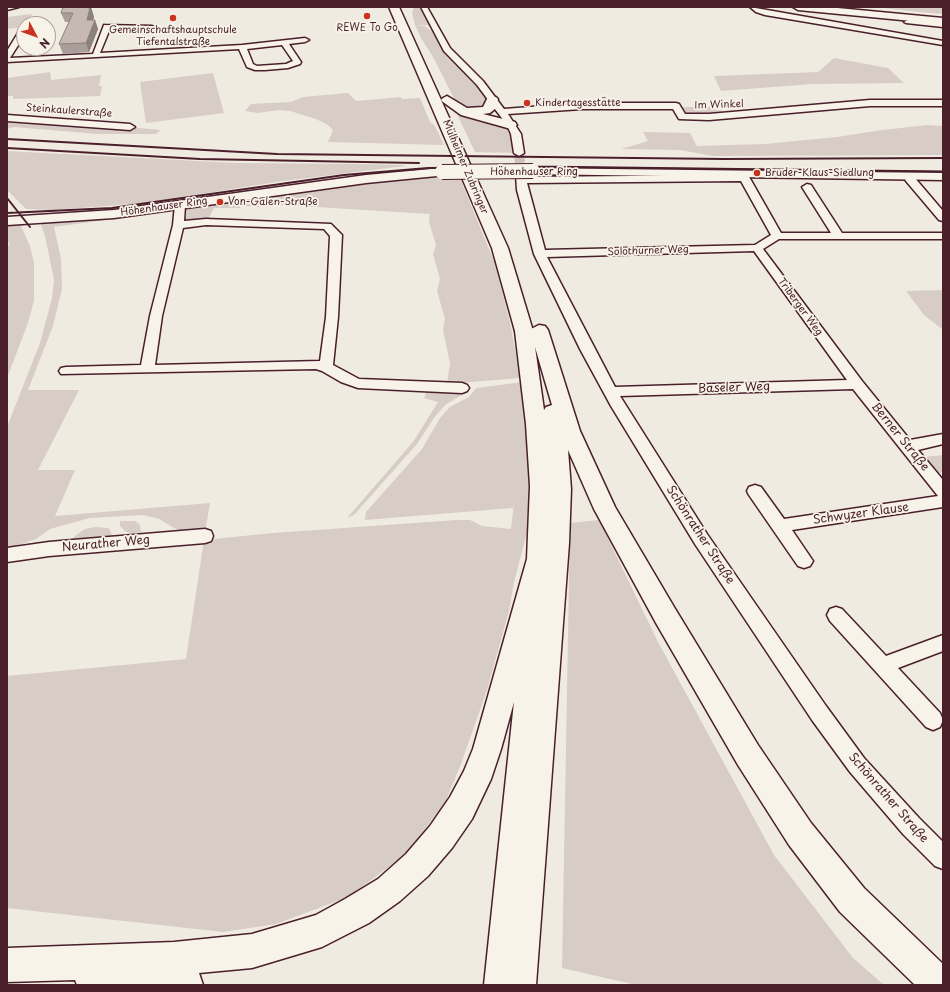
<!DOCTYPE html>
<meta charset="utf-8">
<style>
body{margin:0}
#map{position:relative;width:950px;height:992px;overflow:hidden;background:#f0ebe0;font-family:"Playpen Sans",sans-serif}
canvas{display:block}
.frame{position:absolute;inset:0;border:8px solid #4a1f2b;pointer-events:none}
.north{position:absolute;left:16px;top:16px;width:40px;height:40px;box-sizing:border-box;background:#f7f3e8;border:1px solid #b29e9c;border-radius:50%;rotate:131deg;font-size:11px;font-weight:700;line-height:16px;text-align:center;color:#4a1f2b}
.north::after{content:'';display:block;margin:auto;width:14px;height:18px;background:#c8321e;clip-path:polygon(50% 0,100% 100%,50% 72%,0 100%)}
</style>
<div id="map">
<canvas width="950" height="992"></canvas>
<div class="frame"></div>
<div class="north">N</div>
</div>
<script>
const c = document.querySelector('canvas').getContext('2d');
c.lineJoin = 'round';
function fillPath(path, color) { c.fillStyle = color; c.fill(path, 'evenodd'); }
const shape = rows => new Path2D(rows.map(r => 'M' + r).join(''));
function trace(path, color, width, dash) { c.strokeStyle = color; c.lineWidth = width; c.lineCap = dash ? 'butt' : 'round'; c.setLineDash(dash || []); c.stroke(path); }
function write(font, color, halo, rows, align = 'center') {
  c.font = font + ' "Playpen Sans",sans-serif'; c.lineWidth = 3.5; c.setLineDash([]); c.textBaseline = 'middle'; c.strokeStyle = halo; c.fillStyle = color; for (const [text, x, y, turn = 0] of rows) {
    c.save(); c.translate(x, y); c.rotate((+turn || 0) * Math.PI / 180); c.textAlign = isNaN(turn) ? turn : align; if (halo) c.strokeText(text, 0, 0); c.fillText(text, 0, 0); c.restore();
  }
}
fillPath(shape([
 [414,7,422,7,433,29,427,25,415,25,412,13],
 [875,7,943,7,943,14,919,12],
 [32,14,28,24,24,24,24,27,7,29,7,17],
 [415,25,425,26,430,30,433,30,456,62,455,63,487,99,489,106,471,110,457,104,433,57,421,38],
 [834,58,888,68,904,83,813,84,721,91,714,76,818,72],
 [50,72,51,80,101,75,99,86,102,86,100,96,13,99,13,96,7,96,7,78],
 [213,73,224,113,146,123,140,82],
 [348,93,356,101,401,97,402,99,420,98,430,122,435,126,444,145,328,142,333,130,328,125,316,119,290,111,279,110,258,113,245,111,251,104,291,102,303,97],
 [681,107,713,107,717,111,721,110,725,115,685,114],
 [458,111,506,125,511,131,516,153,475,152,456,112],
 [7,121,139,128,161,130,156,134,97,134,14,127,7,129],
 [928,125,943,126,943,155,713,156,680,150,621,149,648,141,643,132,690,133,697,146,765,144,837,137,882,130],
 [7,151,236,163,359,164,405,165,405,166,283,181,144,203,54,210,26,209,7,190],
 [459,176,494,261,510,322,520,378,447,384,450,363,443,330,445,319,437,291,440,279,433,254,436,245,429,222,430,214,284,205,268,207,241,206,240,208,214,208,208,219,183,219,184,208,245,199,246,203,272,199,272,195,367,182],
 [120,218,54,227,61,259,62,289,53,326,28,390,79,390,38,470,75,470,55,516,210,503,205,532,186,533,174,528,159,519,143,515,90,518,50,529,36,539,7,549,7,427,40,343,52,298,54,280,45,236,41,224],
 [23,223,21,226,30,246,34,263,34,300,28,323,7,378,7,246,10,245,7,241,7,224],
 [943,290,943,330,924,315,906,291],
 [523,382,529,464,529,525,514,582,509,611,487,690,461,764,445,803,405,855,348,897,276,924,223,932,7,908,7,676,186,659,204,540,273,533,456,520,470,520,482,526,511,529,514,502,513,508,365,520,366,512,422,449,440,418,450,407,469,397,476,388],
 [427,391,465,391,463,394,445,405,434,418,417,444,354,515,347,518,413,442,438,402,424,398],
 [943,455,943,472,938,473,924,457],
 [599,520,658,642,774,855,853,958,884,985,636,985,562,968,570,523],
 [120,521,135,521,140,525,141,532,133,533,126,532,120,526],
 [95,527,109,528,112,535,109,539,74,544,72,540,76,535,85,529]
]), '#d8cdc6');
trace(shape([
 [519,153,521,175]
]), '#cfc2bc', 10, [10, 5]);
const street = shape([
 [7,7,19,7,7,10,7,7],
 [421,7,427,7,450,48,483,81,504,109,582,103,676,103,679,104,685,114,709,114,870,100,943,100,943,106,870,106,709,120,679,119,673,109,582,109,508,114,521,134,524,153,519,156,514,153,511,134,507,125,477,85,444,51,421,7],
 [750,7,943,41,943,45,765,15,756,12,750,7],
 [908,20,943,23,943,27,906,23,904,22,908,20],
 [104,25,152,26,156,28,152,30,109,31,100,53,242,45,305,38,309,40,305,42,289,44,301,62,300,64,288,68,265,70,255,70,247,67,239,49,7,62,7,51,18,33,24,32,24,36,10,58,93,54,104,25],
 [282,45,293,61,286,64,257,66,253,64,247,49,282,45],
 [7,115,130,124,135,127,130,130,7,121,7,115],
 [521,172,525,173,526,177,738,175,743,172,748,175,781,233,831,233,802,187,807,184,811,185,842,233,943,233,943,239,779,239,763,249,862,381,910,440,943,434,943,444,918,450,943,480,943,507,792,530,813,561,810,566,804,568,798,566,749,495,747,491,749,487,755,485,761,487,784,519,938,496,853,389,620,396,707,534,826,706,864,758,919,818,943,842,943,869,935,866,903,834,850,772,812,720,695,544,611,406,580,349,534,254,517,190,516,175,521,172],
 [741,181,771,235,755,245,545,250,527,183,741,181],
 [754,251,847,380,615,387,547,257,754,251],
 [910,176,914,177,943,211,943,221,939,220,906,181,905,179,906,177,910,176],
 [180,202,185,205,184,221,206,219,331,224,342,235,338,317,333,365,359,379,462,383,467,385,469,388,467,391,462,393,358,388,341,382,322,371,316,369,61,374,59,371,61,368,66,367,141,365,150,316,173,225,175,205,180,202],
 [206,225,324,229,330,236,326,317,320,361,155,365,162,316,183,228,206,225],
 [205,529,211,531,213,536,211,541,205,543,49,556,7,562,7,548,49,542,205,529],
 [836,607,842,609,886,656,943,635,943,651,898,668,940,713,943,720,940,727,933,730,926,727,830,621,827,615,830,609,836,607]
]);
const secondary = shape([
 [533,167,943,172,943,180,528,174,526,171,528,168,533,167],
 [442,168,447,169,449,172,447,175,366,183,114,218,7,225,7,217,114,210,366,175,442,168]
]);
const primary = shape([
 [389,7,399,7,508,248,533,331,530,335,524,336,518,335,515,331,492,248,389,7],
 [793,7,827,7,943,18,943,24,798,10,793,7]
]);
const highway = shape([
 [447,96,467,108,483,107,488,97,496,97,498,99,495,109,490,113,483,114,515,122,517,125,511,129,461,115,443,102,441,100,443,98,447,96],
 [539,325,545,326,548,330,580,431,615,507,674,607,758,745,811,823,864,888,943,964,943,985,915,985,840,912,789,845,738,765,656,623,594,509,568,450,571,489,569,543,536,985,484,985,514,702,501,749,491,779,472,819,452,848,428,876,400,901,369,923,322,947,252,968,199,973,203,985,77,985,75,980,7,982,7,948,174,942,252,934,316,915,345,899,378,879,406,854,430,826,450,797,464,771,473,749,527,559,530,486,526,424,515,331,518,327,524,326,531,329,539,325],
 [535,347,552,405,546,407,544,410,535,347]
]);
trace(street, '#4a1f2b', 3);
trace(secondary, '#4a1f2b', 3);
trace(primary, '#4a1f2b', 3);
trace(highway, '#4a1f2b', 3);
fillPath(street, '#f7f3e8');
fillPath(secondary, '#f7f3e8');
fillPath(primary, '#f7f3e8');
fillPath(highway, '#f7f3e8');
trace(shape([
 [7,139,277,154,724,159,943,158],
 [7,148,200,159,419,163],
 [7,198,30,227],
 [7,213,112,208,344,175,428,168,525,167,943,172]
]), '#4a1f2b', 2);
const secondaryBridge = shape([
 [442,172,533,171]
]);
trace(secondaryBridge, '#4a1f2b', 16, []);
trace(secondaryBridge, '#f7f3e8', 14);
fillPath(shape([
 [91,8,94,17,93,20,95,20,98,29,89,52,63,54,59,44,69,22,65,22,61,13]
]), '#aa9e9a');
fillPath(shape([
 [88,7,91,7,94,17,91,30,87,20],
 [95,20,98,29,89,52,86,43]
]), '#8b817d');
const building = shape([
 [63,7,88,7,88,8,90,8,87,20,95,20,86,43,59,44,73,13,61,13,63,7]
]);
fillPath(building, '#c6b8b3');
trace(building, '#8b817d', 1);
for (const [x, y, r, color] of [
 [367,16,4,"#c8321e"],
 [173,18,4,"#c8321e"],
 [527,103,4,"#c8321e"],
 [757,173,4,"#c8321e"],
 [220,202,4,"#c8321e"]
]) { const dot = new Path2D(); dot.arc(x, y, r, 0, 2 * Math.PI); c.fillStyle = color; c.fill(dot); trace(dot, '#f7f3e8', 1.5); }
write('10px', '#4a1f2b', '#f7f3e8', [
 ["REWE To Go",367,28,"center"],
 ["Gemeinschaftshauptschule",173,30,"center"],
 ["Tiefentalstraße",173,42,"center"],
 ["Kindertagesstätte",535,103],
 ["Bruder-Klaus-Siedlung",765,173],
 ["Von-Galen-Straße",228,202]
], 'left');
write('10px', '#4a1f2b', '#f7f3e8', [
 ["Im Winkel",719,105,-2],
 ["Steinkaulerstraße",69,111,4],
 ["Mülheimer Zubringer",465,167,67],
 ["Höhenhauser Ring",534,172],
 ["Höhenhauser Ring",164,207,-8],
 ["Solothurner Weg",648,251,-2],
 ["Triberger Weg",800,307,54]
]);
write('12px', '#4a1f2b', '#f7f3e8', [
 ["Baseler Weg",734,388,-2],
 ["Berner Straße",900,437,51],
 ["Schwyzer Klause",861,514,-8],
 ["Schönrather Straße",700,535,57],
 ["Neurather Weg",106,544,-5],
 ["Schönrather Straße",888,798,49]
]);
</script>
